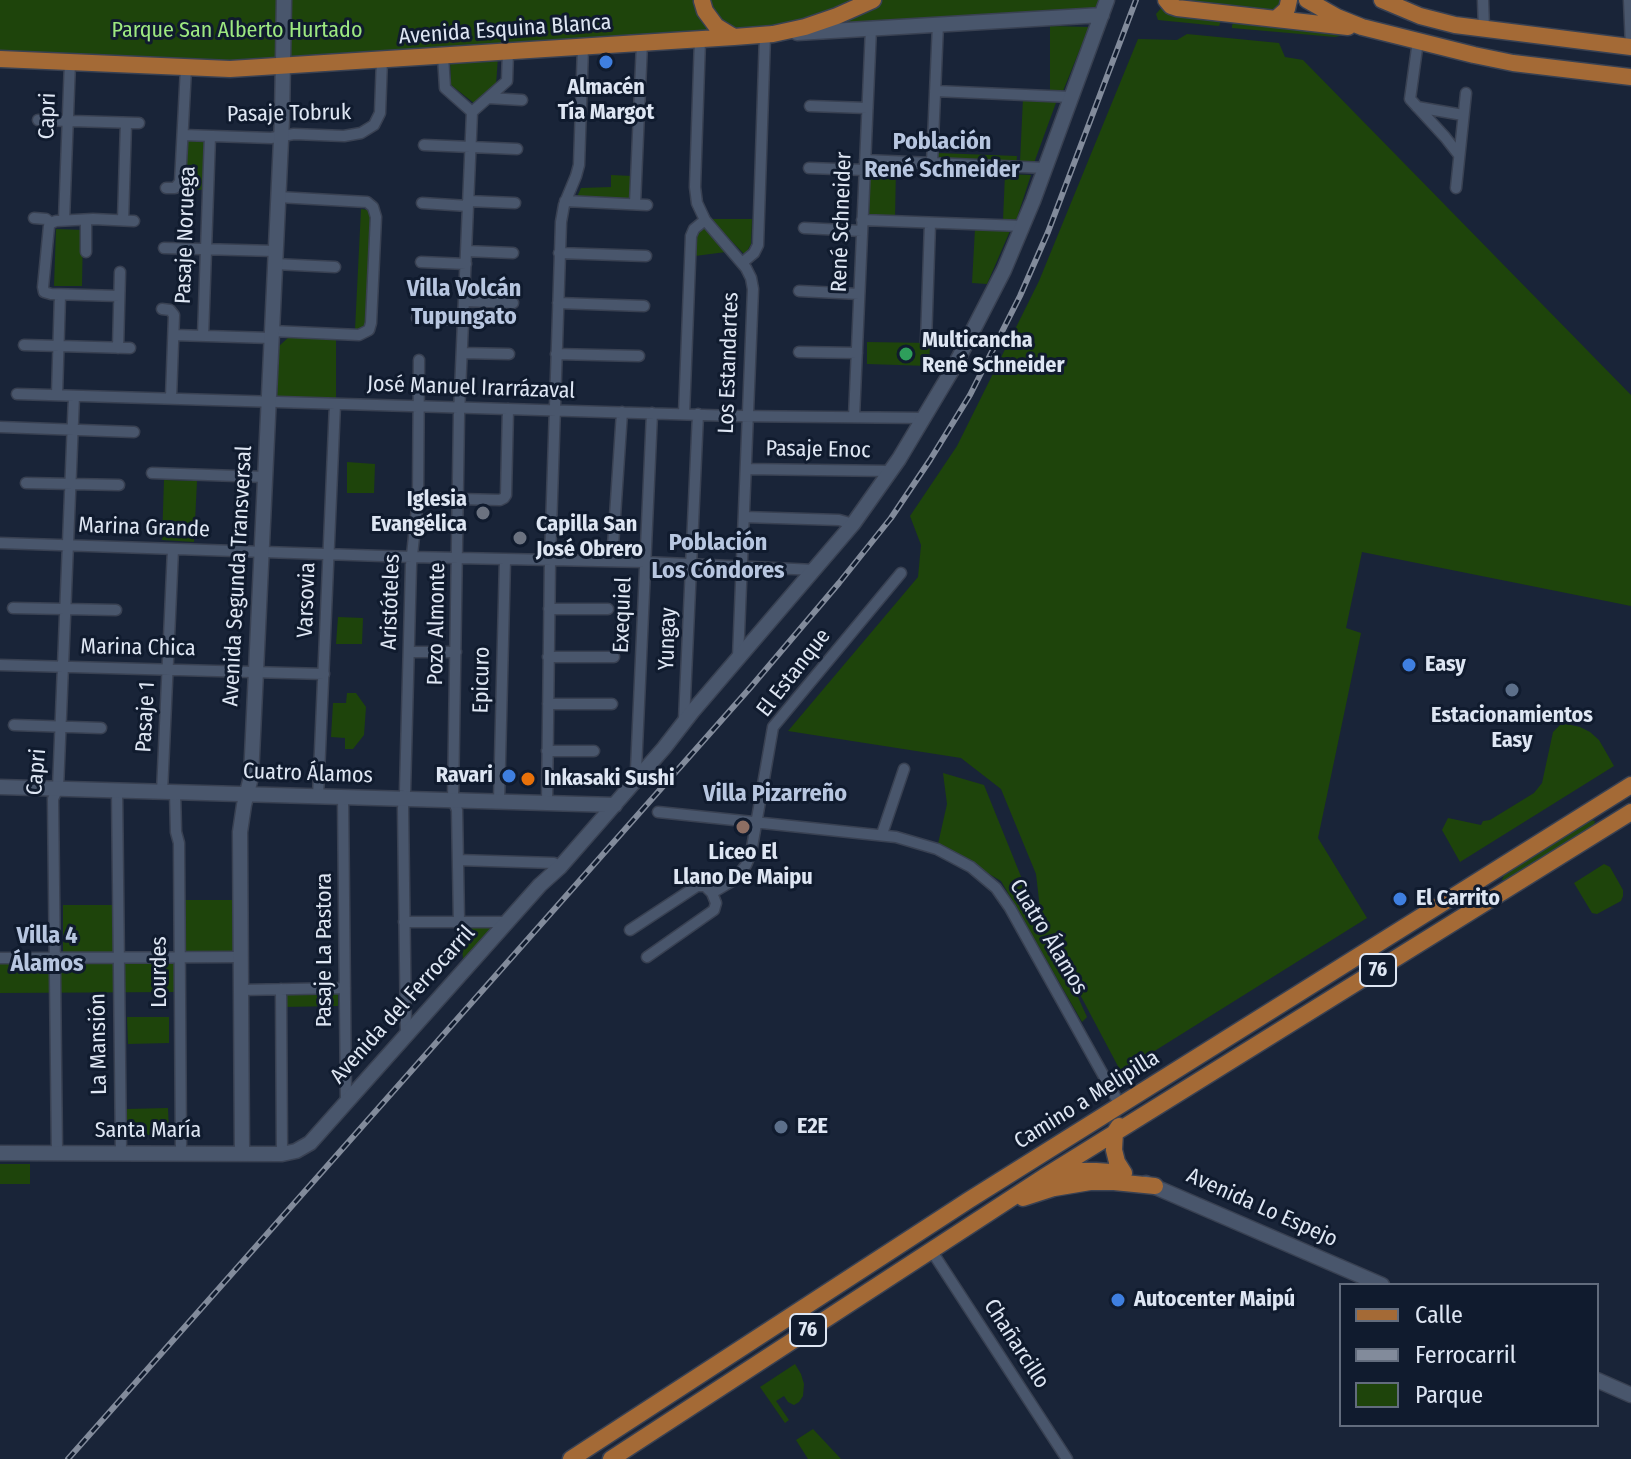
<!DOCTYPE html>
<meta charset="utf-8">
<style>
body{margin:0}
#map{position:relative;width:1631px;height:1459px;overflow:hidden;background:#192438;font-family:"Fira Sans Condensed",sans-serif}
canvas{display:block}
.legend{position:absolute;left:1339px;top:1283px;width:260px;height:144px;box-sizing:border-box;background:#101b2e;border:2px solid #626c7d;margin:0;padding:10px 14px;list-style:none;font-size:24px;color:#dee6f3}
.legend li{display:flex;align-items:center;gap:16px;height:40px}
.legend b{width:40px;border:2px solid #626c7d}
</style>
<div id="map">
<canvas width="1631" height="1459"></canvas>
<ul class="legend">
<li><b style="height:10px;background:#a46a36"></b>Calle</li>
<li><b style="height:10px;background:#828b9b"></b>Ferrocarril</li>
<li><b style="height:22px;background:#1e440b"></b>Parque</li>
</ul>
</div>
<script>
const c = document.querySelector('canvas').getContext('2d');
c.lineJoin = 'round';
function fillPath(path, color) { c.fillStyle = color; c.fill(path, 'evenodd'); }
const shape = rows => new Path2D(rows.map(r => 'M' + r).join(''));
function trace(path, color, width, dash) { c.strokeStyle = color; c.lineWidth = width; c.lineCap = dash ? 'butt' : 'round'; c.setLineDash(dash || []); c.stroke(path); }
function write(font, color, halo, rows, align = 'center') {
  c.font = font + ' "Fira Sans Condensed",sans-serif'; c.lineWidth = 6; c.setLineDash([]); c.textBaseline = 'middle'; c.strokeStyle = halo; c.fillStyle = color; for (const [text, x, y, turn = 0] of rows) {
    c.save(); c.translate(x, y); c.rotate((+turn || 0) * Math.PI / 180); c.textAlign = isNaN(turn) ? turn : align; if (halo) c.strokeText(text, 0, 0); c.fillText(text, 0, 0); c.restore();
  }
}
fillPath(shape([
 [0,0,1100,0,1098,8,1091,11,228,63,0,54],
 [1181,0,1285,0,1274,11,1187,4],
 [1162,7,1167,11,1221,21,1219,26,1158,20,1156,14],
 [1238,18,1343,28,1344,35,1335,37,1232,28,1232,25],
 [1050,26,1089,27,1063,91,1050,91],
 [1187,34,1279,43,1285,57,1303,60,1631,395,1631,606,1362,552,1346,628,1361,633,1318,838,1367,918,1121,1072,1057,951,1087,1017,1082,1022,1001,881,938,844,947,804,943,773,984,785,1022,879,1041,917,1036,874,1001,789,961,758,788,731,918,577,921,545,910,516,957,446,1039,281,1138,39,1177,40],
 [498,57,496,85,475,104,451,85,450,59],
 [1023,98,1057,100,1034,163,1020,162],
 [185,140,207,141,205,190,183,189],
 [938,153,1017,156,1016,166,937,162],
 [870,167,896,167,895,219,869,218],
 [1005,174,1031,175,1016,221,1003,220],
 [611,175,632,176,631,201,576,199,581,188,611,187],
 [361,209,368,210,371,218,367,323,363,330,355,330],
 [710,219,752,219,751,244,745,255],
 [704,225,726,252,695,256,697,232],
 [56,229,83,230,82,286,54,286],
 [975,229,1010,231,987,284,972,283],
 [290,336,336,339,336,401,277,398,279,346],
 [867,342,930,343,929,366,867,364],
 [347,462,375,464,374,493,347,493],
 [164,480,197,481,194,542,162,540],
 [338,617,363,618,362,644,336,644],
 [347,693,356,693,366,707,364,735,353,749,345,749,345,738,331,737,333,703,346,703],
 [1562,723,1580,727,1590,732,1599,740,1614,766,1460,862,1442,830,1448,818,1481,825,1483,821,1490,820,1534,793,1542,783,1553,732],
 [1591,820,1595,821,1594,825,1507,881,1502,880,1504,875],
 [1604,864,1610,867,1623,890,1623,896,1621,901,1597,914,1592,913,1574,883],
 [184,900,235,900,234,951,184,951],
 [63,905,113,905,113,964,176,964,176,992,0,993,0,962,63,962],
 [461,927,495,927,463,960],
 [338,992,338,1006,283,1007,283,993],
 [127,1017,169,1017,169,1043,128,1044],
 [168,1108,169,1135,127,1135,127,1109],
 [0,1164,30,1164,30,1184,0,1184],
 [795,1364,801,1374,804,1384,803,1396,799,1402,794,1405,788,1402,784,1396,776,1401,789,1420,785,1423,760,1387],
 [813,1429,841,1459,808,1459,796,1440]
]), '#1e440b');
const street = shape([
 [1483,0,1484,29],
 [1629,0,1631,47],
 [700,39,695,187,697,203,705,220,746,268,751,278,753,289,738,658],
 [1418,41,1410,99,1445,137,1459,155],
 [443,56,445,88,472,112],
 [935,91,1071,97],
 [488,98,522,100],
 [810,106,867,108],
 [1417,107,1463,115],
 [38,120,139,123],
 [183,135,271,138,294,134,344,136,361,133,374,125,380,113,382,59],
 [424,145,517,149],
 [865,160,1045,168],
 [932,163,938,24],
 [809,168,865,170],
 [166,188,175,188,180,182,186,68],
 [1456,188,1466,93],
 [468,201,515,203],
 [565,201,647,205],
 [422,203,468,206],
 [635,204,642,43],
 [34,218,46,219,51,223],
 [64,220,70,62],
 [123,220,126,123],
 [862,220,1023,226],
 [804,228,862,231],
 [164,248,275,251],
 [466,251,513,253],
 [86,252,86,220],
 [559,253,646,256],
 [421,262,466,264],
 [742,263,754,253,758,245,765,35],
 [275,264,335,267],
 [799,291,859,294],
 [119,296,51,294,44,292,43,287,49,226,51,223,56,221,93,219,134,221],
 [464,301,513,303],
 [558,303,644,306],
 [162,309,170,310,174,315,171,398],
 [417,318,463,320],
 [272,331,359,335,369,330,371,323,376,217,373,207,367,202,278,197],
 [174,335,271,338],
 [203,336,210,136],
 [926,342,930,223],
 [24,345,130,348],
 [118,348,120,272],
 [799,352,857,353],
 [462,353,509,354],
 [556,354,639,356],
 [17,394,736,416,925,418],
 [57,395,60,295],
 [684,414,691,236,694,229,705,220],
 [854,417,871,28],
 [0,427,134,432],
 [746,469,890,471],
 [152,473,265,477],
 [26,483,119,485],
 [418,498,500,500,504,498,506,495,508,409],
 [744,517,839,520,853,524],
 [0,543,412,557,645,562,815,570],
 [612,561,622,412],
 [13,608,116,610],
 [549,609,608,609],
 [409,652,456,652],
 [548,657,614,657],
 [0,665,324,674],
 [548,704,612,704],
 [684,720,698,414],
 [14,725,101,728],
 [547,751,594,751],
 [636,770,652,413],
 [117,790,121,1152],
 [162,792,173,549],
 [175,792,176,832,179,843,181,1152],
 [318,797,335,404],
 [343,797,346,1103],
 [499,801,505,559],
 [547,803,550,560,561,222,564,205,576,176,579,165,583,47],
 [658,812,896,837,937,849,971,867,996,888,1010,908,1120,1105],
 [882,834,904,769],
 [458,860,554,863],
 [712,893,734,880,746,865,751,853,773,727,901,573],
 [404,922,506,922],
 [459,922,457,810,453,800,459,415,472,112,507,81,508,51],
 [630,930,697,886,705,886,712,893,716,903,714,910,647,957],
 [0,958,240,957],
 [281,989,282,1154],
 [241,990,345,988],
 [406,1036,403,808,405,791,411,565,418,498,419,360],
 [57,1153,53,799,58,788,74,396],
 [931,1250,1067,1459]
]);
const secondary = shape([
 [797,33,1102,15],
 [0,787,615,805],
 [0,1153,282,1154,296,1151,310,1143,540,885,560,867,664,748,692,712,853,524,899,459,954,367,1004,270,1033,201,1107,0],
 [242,1153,240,832,244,805,251,777,282,119,284,0],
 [1146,1183,1382,1285],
 [1597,1380,1631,1395]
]);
const primary = shape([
 [1166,0,1171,6,1177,8,1348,27],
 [1307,0,1337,17,1362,27,1474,55,1513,63,1631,77],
 [1382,0,1420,16,1455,25,1631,47],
 [702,1,705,11,716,26,734,37],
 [1277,18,1287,9,1289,0],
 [0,59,230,69,734,37,773,34,805,27,837,16,873,0],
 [1119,1126,1115,1132,1114,1150,1117,1162,1124,1173],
 [1054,1174,1072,1171,1096,1171,1124,1173],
 [1023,1198,1054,1188,1090,1182,1114,1182,1155,1186],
 [571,1459,969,1200,1631,785],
 [611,1459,1047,1175,1631,812]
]);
trace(street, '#394152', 13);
trace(secondary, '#394152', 17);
trace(primary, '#394152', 19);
trace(street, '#49566c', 10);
trace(secondary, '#49566c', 14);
trace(primary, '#a46a36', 16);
const rail = shape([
 [68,1459,750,688,839,583,891,518,930,460,970,395,1020,296,1048,232,1136,0]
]);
trace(rail, '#828b9b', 6);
trace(rail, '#101b2e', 3, [9]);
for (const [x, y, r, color] of [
 [606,62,8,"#3f7fe0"],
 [906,354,8,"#2e9e5b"],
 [483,513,8,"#6b7280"],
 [520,538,8,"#6b7280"],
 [1409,665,8,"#3f7fe0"],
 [1512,690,8,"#5c6f8a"],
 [509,776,8,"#3f7fe0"],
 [528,779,8,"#e8710a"],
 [743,827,8,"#8d6e63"],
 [1400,899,8,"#3f7fe0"],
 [781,1127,8,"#5c6f8a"],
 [1118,1300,8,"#3f7fe0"]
]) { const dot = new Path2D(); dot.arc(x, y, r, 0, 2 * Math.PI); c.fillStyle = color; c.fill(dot); trace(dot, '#101b2e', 3); }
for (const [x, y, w] of [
 [1378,970,36],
 [808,1330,36]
]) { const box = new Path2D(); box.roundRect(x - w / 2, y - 16, w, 32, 6); c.fillStyle = '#101b2e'; c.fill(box); trace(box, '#dee6f3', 2); }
write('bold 20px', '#dee6f3', null, [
 ["76",1378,970],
 ["76",808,1330]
]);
write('22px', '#dee6f3', '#101b2e', [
 ["Avenida Esquina Blanca",505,30,-4],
 ["Pasaje Tobruk",289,114,-1],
 ["Capri",48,116,-88],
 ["René Schneider",842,222,-88],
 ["Pasaje Noruega",186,235,-88],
 ["Los Estandartes",729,363,-88],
 ["José Manuel Irarrázaval",471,388,2],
 ["Pasaje Enoc",818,450,1],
 ["Marina Grande",144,528,2],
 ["Avenida Segunda Transversal",238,576,-87],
 ["Varsovia",307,600,-88],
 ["Aristóteles",391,602,-88],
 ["Exequiel",623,615,-88],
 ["Pozo Almonte",437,624,-89],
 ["Yungay",668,639,-88],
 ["Marina Chica",138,648,1],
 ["El Estanque",794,673,-52],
 ["Epicuro",482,680,-89],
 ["Pasaje 1",146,717,-87],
 ["Capri",37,772,-85],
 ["Cuatro Álamos",308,774,2],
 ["Cuatro Álamos",1048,937,59],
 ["Pasaje La Pastora",325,950,-90],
 ["Lourdes",160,972,-90],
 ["Avenida del Ferrocarril",403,1005,-48],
 ["La Mansión",99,1044,-91],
 ["Camino a Melipilla",1087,1100,-32],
 ["Santa María",148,1131],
 ["Avenida Lo Espejo",1262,1208,24],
 ["Chañarcillo",1016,1344,57]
]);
write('22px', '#9de880', '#101b2e', [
 ["Parque San Alberto Hurtado",237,31]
]);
write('bold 22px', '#dee6f3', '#101b2e', [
 ["Almacén",606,88,"center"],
 ["Tía Margot",606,113,"center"],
 ["Multicancha",922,341],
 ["René Schneider",922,366],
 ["Iglesia",467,500,"right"],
 ["Evangélica",467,525,"right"],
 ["Capilla San",536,525],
 ["José Obrero",536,550],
 ["Easy",1425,665],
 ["Estacionamientos",1512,716,"center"],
 ["Easy",1512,741,"center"],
 ["Ravari",493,776,"right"],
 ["Inkasaki Sushi",544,779],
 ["Liceo El",743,853,"center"],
 ["Llano De Maipu",743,878,"center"],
 ["El Carrito",1416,899],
 ["E2E",797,1127],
 ["Autocenter Maipú",1134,1300]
], 'left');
write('bold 24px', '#b7c6e0', '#101b2e', [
 ["Población",942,142],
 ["René Schneider",942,170],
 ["Villa Volcán",464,289],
 ["Tupungato",464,317],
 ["Población",718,543],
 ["Los Cóndores",718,571],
 ["Villa Pizarreño",775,794],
 ["Villa 4",47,936],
 ["Álamos",47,964]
]);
</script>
